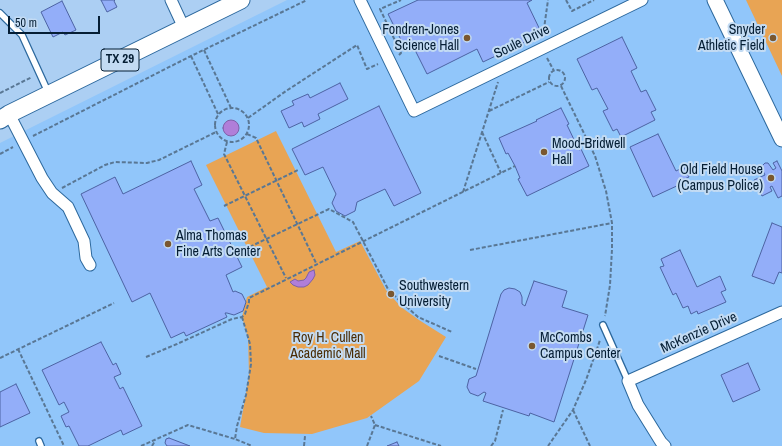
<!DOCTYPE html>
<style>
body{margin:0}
#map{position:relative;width:782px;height:446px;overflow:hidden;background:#accff3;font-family:"Archivo Narrow",sans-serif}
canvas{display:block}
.scale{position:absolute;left:8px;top:16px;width:92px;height:18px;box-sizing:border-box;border:2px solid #051e34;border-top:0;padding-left:5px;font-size:12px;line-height:14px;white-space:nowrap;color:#051e34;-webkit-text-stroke:3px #c3dbf3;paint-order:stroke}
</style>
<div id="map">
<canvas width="782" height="446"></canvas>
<div class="scale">50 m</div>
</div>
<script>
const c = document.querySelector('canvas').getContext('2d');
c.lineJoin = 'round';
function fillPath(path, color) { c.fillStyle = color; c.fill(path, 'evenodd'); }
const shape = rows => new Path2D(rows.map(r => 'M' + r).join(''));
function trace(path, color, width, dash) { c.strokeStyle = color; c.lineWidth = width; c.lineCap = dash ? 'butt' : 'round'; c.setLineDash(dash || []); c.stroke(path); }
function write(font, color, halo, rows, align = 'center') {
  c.font = font + ' "Archivo Narrow",sans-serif'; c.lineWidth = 4; c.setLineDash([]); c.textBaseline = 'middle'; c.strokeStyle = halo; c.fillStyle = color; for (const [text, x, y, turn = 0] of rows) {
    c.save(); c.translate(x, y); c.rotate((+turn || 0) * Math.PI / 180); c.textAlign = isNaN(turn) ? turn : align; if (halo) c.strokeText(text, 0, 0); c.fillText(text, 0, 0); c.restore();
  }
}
fillPath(shape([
 [287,0,782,0,782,446,0,446,0,143]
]), '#91c6fa');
fillPath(shape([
 [746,0,782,0,782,76],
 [276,131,336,252,360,241,386,290,401,307,419,320,446,337,419,381,367,418,312,434,264,433,240,427,249,376,248,338,242,317,247,297,267,287,206,165]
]), '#e8a454');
const water = shape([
 '223 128a8 8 0 1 1 16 0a8 8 0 1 1-16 0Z',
 [314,270,315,275,313,279,308,285,304,287,298,287,293,285,290,282,295,279,298,281,304,280,306,278,309,272,314,270]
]);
fillPath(water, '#b07ed9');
trace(water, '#7d61a8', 1);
const building = shape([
 [101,0,115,0,114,1,117,7,107,12,101,0],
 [418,0,532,0,527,3,542,34,483,62,477,49,427,74,411,42,404,46,388,14,418,0],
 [62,1,76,30,65,35,63,32,53,37,41,12,62,1],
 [622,37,637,68,631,71,641,92,646,90,656,110,651,112,655,120,621,137,617,129,613,131,603,111,608,109,597,88,592,90,577,59,622,37],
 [340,83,348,99,318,114,320,119,304,127,302,122,289,128,281,111,294,105,292,101,308,94,310,98,340,83],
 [379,106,421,193,394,206,385,189,357,202,355,211,345,216,336,211,332,203,336,194,323,167,305,175,292,149,379,106],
 [561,108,569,124,567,125,579,150,581,149,589,166,527,196,518,179,520,178,515,166,508,153,506,154,499,138,537,121,536,120,561,108],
 [658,134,676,171,684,167,689,177,680,181,681,184,653,197,630,147,658,134],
 [191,161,202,185,194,189,210,221,218,218,242,267,226,275,233,292,235,291,242,294,246,302,243,311,234,315,227,313,225,313,227,317,186,336,184,332,171,338,150,293,132,302,81,194,115,177,123,194,191,161],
 [777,161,782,171,782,196,778,198,772,186,770,187,772,191,762,196,754,180,765,175,762,169,762,166,765,163,768,163,773,170,776,168,773,163,777,161],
 [772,223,782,227,782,273,779,272,774,284,752,276,772,223],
 [680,250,697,287,720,276,726,290,721,292,726,302,698,314,697,311,691,314,688,306,683,308,676,293,673,295,660,267,664,266,661,259,680,250],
 [534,281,567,291,562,307,588,315,554,422,530,413,529,416,483,401,486,393,484,392,478,396,470,393,467,387,469,379,476,376,501,294,504,290,509,288,515,289,520,292,522,297,522,304,525,306,534,281],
 [101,342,113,365,116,363,121,374,114,377,120,389,123,387,142,426,123,435,121,430,88,446,79,446,69,426,66,427,61,416,69,412,64,402,59,405,42,370,101,342],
 [748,363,760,390,733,402,721,375,748,363],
 [16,384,30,413,0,427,0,392,16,384],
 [169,438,190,446,167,446,165,443,166,439,169,438],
 [397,442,399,446,387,446,397,442]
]);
fillPath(building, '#93aef9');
trace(building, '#4d63a3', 1);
const lane = shape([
 [0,13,22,35,48,92],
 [603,325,628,381],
 [39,441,41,446]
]);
const street = shape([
 [171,0,184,28],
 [360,0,414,111,642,0],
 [9,114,42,178,52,193,68,207,84,241,86,258,90,265],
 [665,446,661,442,638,405,628,381,782,312]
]);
const secondary = shape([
 [715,0,782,139]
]);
const primary = shape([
 [0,120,9,114,241,0]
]);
trace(lane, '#2c689d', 8);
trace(street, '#2c689d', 13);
trace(secondary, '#2c689d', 17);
trace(primary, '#2c689d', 19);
trace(shape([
 [566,0,572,11,594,0],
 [543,36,548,0],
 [204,50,231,108],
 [399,55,401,53,380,9,401,0],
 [191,56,218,114],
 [547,58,554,71],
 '549 78a8 8 0 1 1 16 0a8 8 0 1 1-16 0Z',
 [561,86,595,156,606,191,612,223,612,249,610,285,605,316],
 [0,93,32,77],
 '215 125a17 17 0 1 1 34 0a17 17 0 1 1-34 0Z',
 [489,111,549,82],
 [248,118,286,91,357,45,367,69,378,64],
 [482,132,501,173],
 [247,134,256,138,316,263],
 [33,136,189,57,307,0],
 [227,142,224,154,286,278],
 [0,154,13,147],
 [62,188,105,165,115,162,147,163,159,160,216,132],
 [463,192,498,82],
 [224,206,298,170],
 [470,250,612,223],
 [239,252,329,209,353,222,388,289,398,299,418,317,452,332],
 [242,317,250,344,251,364,246,395,237,426,235,439,252,446],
 [18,349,64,446],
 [439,356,476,369],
 [146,357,177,344,232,319,242,317,245,314,249,302,249,298,515,166],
 [0,358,114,303],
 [573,410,590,446],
 [375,425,441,446],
 [141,446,188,425,235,439],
 [152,446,155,441],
 [304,446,305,436],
 [367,446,375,425,371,416],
 [491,446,495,441,503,410],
 [548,446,573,410,586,380,597,349,600,340]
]), '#597794', 2, [4, 2]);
trace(lane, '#fff', 5.5);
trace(street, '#fff', 11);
trace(secondary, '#fff', 15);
trace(primary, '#fff', 17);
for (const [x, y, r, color] of [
 [467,38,4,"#7a572f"],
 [773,38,4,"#7a572f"],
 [544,152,4,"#7a572f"],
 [771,178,4,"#7a572f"],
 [168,244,4,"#7a572f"],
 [391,294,4,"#7a572f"],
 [532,346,4,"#7a572f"]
]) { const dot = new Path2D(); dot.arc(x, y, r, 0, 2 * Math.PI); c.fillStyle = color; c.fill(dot); trace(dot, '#c3dbf3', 1.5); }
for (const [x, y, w] of [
 [120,60,38]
]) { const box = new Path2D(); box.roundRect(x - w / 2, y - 11, w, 22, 3); c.fillStyle = '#c3dbf3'; c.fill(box); trace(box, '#051e34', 1); }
write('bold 13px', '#051e34', null, [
 ["TX 29",120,60]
]);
write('14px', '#051e34', '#c3dbf3', [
 ["Fondren-Jones",459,30,"right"],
 ["Science Hall",459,46,"right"],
 ["Snyder",765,30,"right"],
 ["Athletic Field",765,46,"right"],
 ["Mood-Bridwell",552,144],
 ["Hall",552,160],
 ["Old Field House",763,170,"right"],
 ["(Campus Police)",763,186,"right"],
 ["Alma Thomas",176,236],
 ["Fine Arts Center",176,252],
 ["Southwestern",399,286],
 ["University",399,302],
 ["McCombs",540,338],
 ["Campus Center",540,354]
], 'left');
write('14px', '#051e34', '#c3dbf3', [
 ["Soule Drive",522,42,-26],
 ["McKenzie Drive",699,333,-24]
]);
write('14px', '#4a2c04', '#c3dbf3', [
 ["Roy H. Cullen",328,338],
 ["Academic Mall",328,354]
]);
</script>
